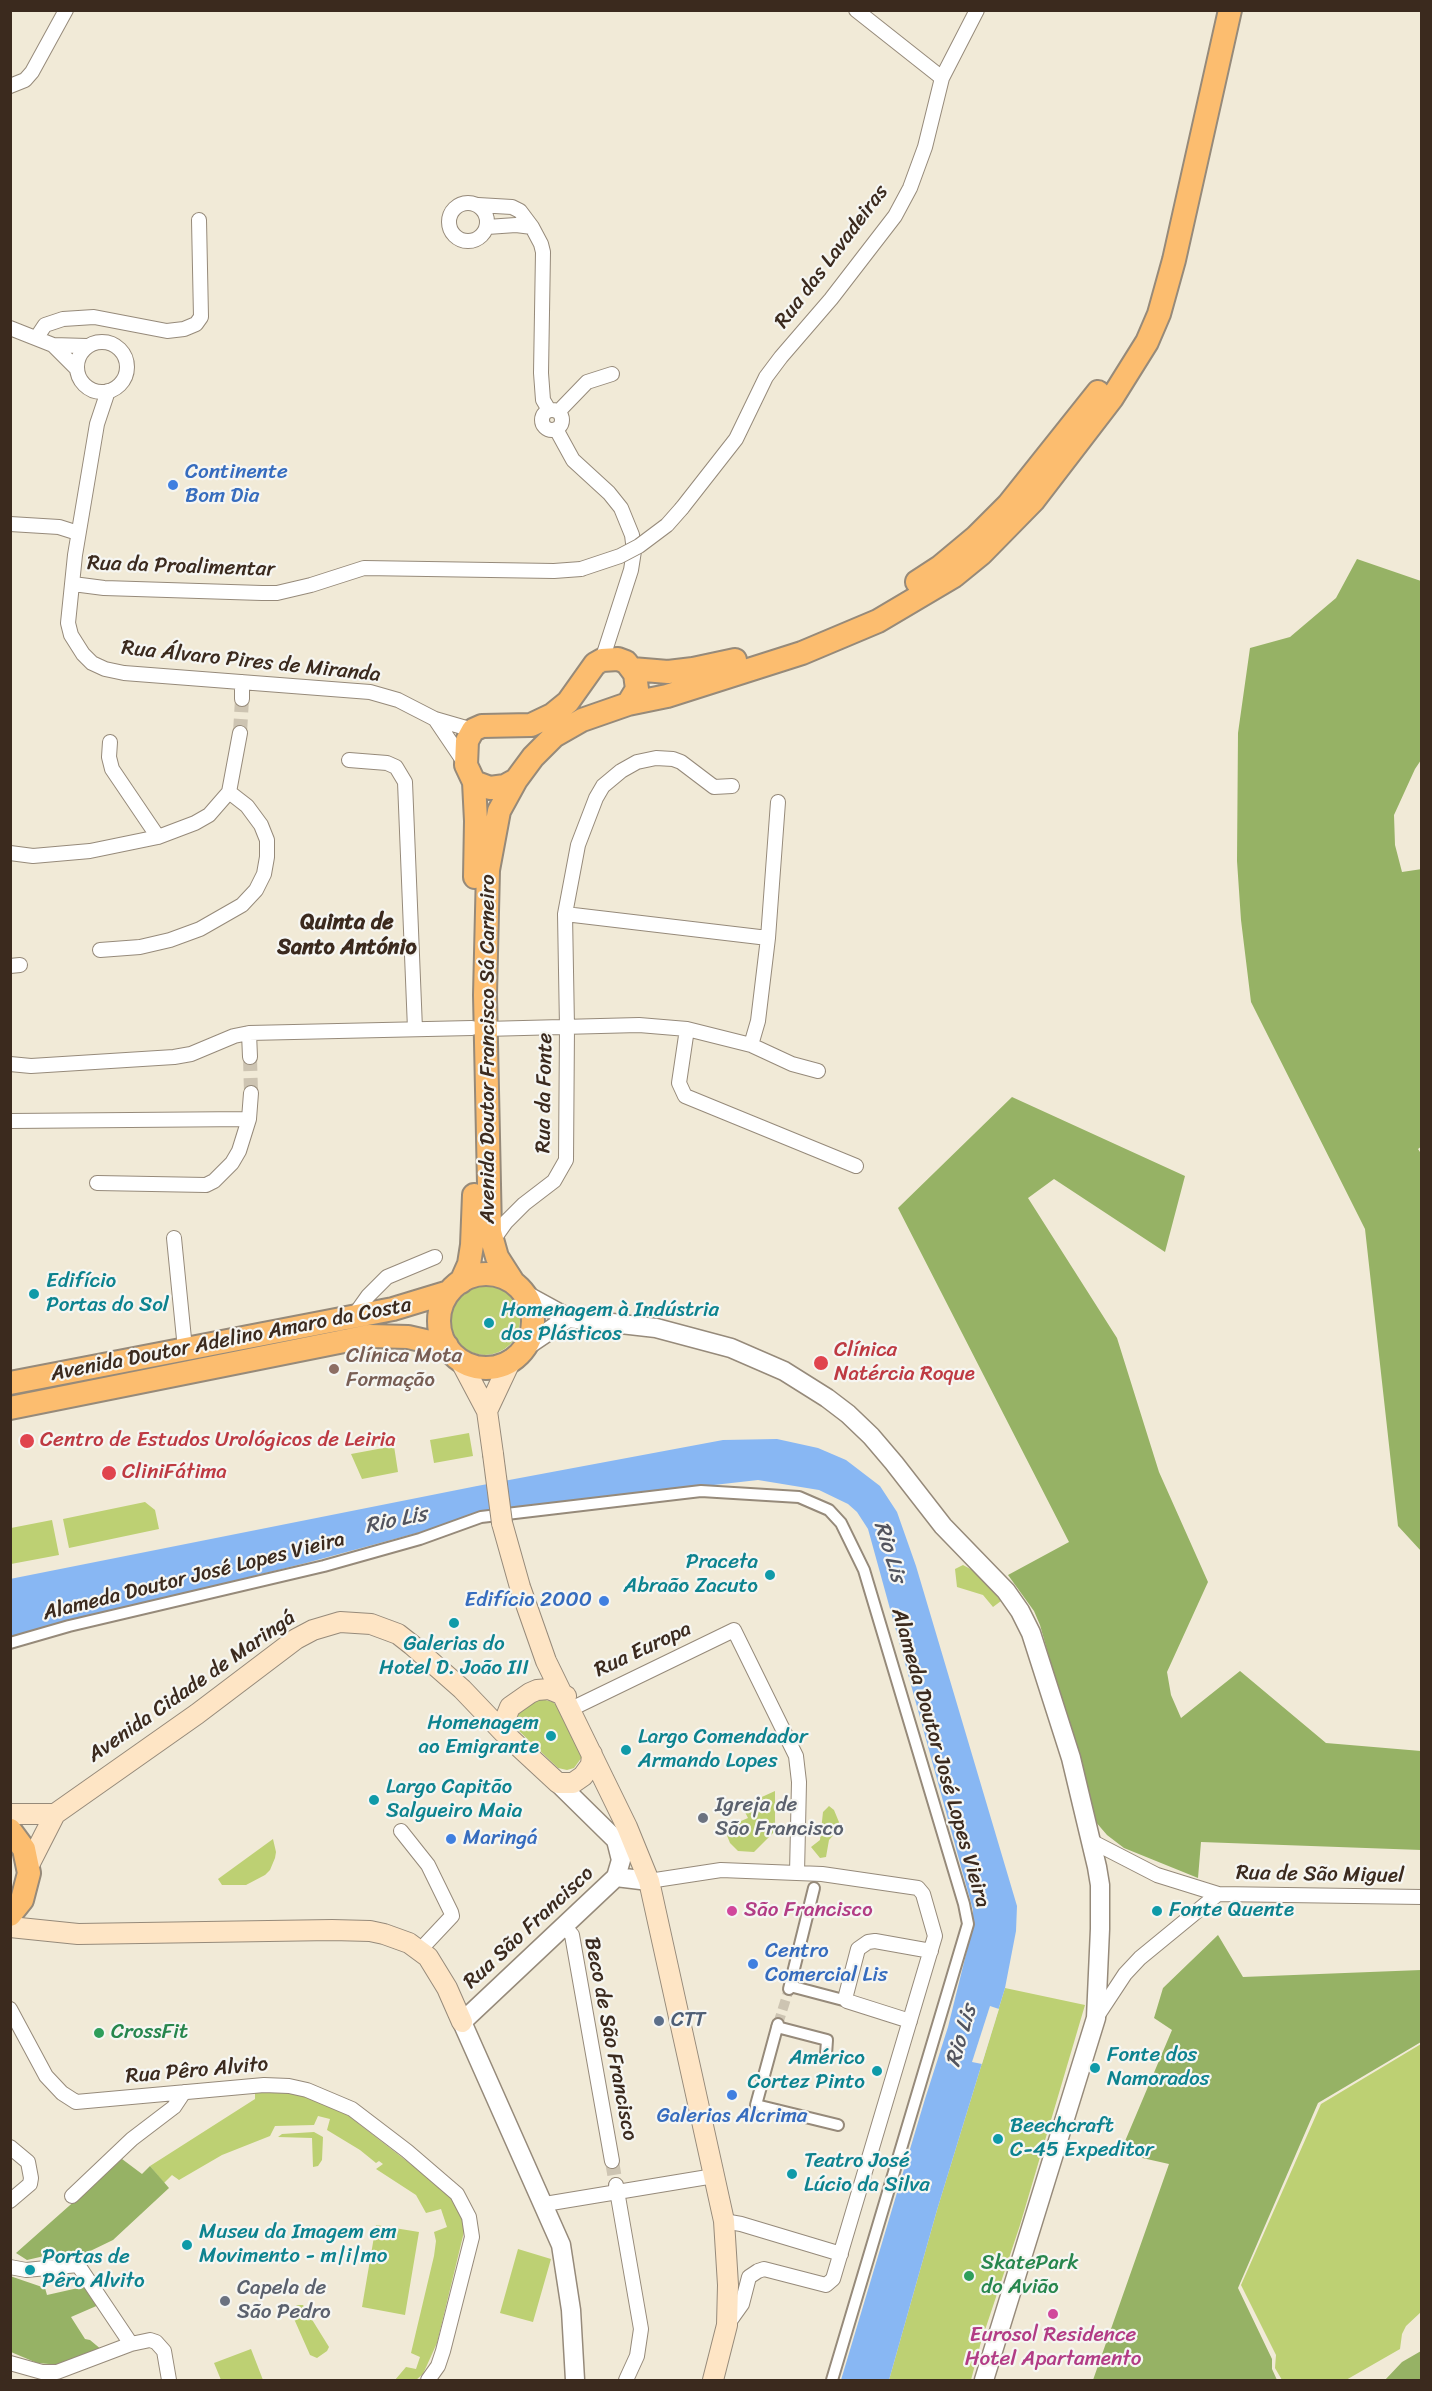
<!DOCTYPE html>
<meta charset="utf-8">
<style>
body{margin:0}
#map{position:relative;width:1432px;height:2391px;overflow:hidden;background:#f1ead7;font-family:Sriracha,sans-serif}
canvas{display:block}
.frame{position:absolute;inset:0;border:12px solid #3b2a1e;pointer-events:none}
</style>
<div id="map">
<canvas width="1432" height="2391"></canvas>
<div class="frame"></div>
</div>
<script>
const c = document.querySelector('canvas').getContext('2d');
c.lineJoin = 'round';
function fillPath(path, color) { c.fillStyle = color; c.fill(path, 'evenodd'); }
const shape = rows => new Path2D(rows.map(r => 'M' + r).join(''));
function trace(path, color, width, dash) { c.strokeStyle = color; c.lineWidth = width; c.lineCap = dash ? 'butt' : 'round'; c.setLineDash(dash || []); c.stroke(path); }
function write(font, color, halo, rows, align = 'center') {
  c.font = font + ' Sriracha,sans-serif'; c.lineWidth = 4.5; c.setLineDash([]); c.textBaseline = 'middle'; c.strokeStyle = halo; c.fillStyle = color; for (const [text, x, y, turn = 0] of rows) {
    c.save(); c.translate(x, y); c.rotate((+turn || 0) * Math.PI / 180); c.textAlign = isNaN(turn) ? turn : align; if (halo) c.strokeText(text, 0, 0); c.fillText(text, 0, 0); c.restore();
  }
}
fillPath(shape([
 '450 1320a35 35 0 1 1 70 0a35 35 0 1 1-70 0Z',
 [469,1433,473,1456,434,1463,430,1440],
 [394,1446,398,1472,362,1479,351,1454],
 [145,1502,155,1510,159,1529,69,1548,63,1519],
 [52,1520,59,1555,11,1564,11,1528],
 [963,1565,976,1572,1001,1601,993,1607,983,1595,957,1587,955,1569],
 [538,1698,553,1702,560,1709,582,1757,574,1768,567,1770,558,1768,518,1730,515,1721,518,1711],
 [775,1791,775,1831,754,1852,738,1851,730,1843,726,1833,736,1828,734,1824,748,1818,742,1806],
 [829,1806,834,1810,841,1827,829,1840,826,1857,820,1858,811,1847,820,1840,823,1812],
 [273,1839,276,1852,275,1858,270,1870,265,1875,246,1885,222,1885,218,1879],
 [1005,1988,1085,2005,1020,2225,981,2342,971,2380,889,2380,937,2210],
 [1421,2044,1421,2312,1406,2326,1402,2334,1400,2349,1346,2380,1282,2380,1275,2368,1276,2355,1241,2285,1321,2104],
 [270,2091,302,2095,341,2110,435,2183,458,2204,465,2226,463,2236,437,2343,423,2374,416,2380,395,2380,406,2367,416,2369,420,2357,411,2353,434,2256,436,2241,434,2232,447,2227,441,2209,426,2213,416,2195,376,2169,383,2164,379,2161,376,2163,360,2150,327,2130,330,2119,318,2116,314,2125,275,2126,270,2136,222,2155,179,2180,172,2175,164,2183,150,2166,255,2099,255,2092],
 [314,2132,323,2137,322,2160,318,2166,313,2167,312,2138,278,2137,282,2134],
 [376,2225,419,2232,405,2315,362,2307],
 [518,2249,551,2259,533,2322,500,2313],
 [297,2305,303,2305,329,2347,327,2351,317,2358,310,2355,291,2312],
 [251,2349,263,2380,221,2380,214,2363]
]), '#bdd073');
fillPath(shape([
 [1357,559,1421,581,1421,760,1415,769,1394,815,1395,845,1402,872,1422,869,1422,1146,1418,1149,1422,1155,1421,1551,1398,1526,1365,1229,1251,1002,1241,920,1237,861,1238,733,1250,648,1290,637,1336,598],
 [1012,1097,1185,1176,1165,1252,1054,1179,1028,1198,1117,1338,1159,1472,1208,1582,1167,1672,1171,1695,1181,1718,1240,1671,1326,1743,1421,1751,1421,1850,1201,1842,1198,1878,1124,1848,1107,1835,1095,1821,1040,1625,1034,1611,1008,1575,1069,1542,898,1208],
 [1218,1935,1243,1977,1421,1970,1421,2042,1318,2103,1238,2288,1272,2359,1272,2369,1277,2380,1093,2380,1169,2164,1120,2153,1172,2030,1154,2018,1163,1988],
 [122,2159,142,2174,150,2166,169,2188,113,2240,82,2255,54,2257,53,2254,27,2260,16,2253],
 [10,2276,45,2288,47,2295,87,2286,101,2304,71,2317,85,2339,90,2340,102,2350,61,2365,37,2363,11,2352],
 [1421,2351,1421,2380,1385,2380,1402,2362]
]), '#96b265');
fillPath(shape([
 [777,1439,818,1448,846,1460,880,1486,897,1512,916,1566,1017,1906,1016,1931,1005,1988,937,2210,889,2380,841,2380,925,2099,948,2027,973,1926,973,1910,868,1529,857,1512,848,1504,819,1490,758,1480,519,1507,483,1515,306,1563,11,1636,10,1579,477,1486,723,1440]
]), '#88b7f3');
fillPath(shape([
 [990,2006,999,2009,982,2064,972,2062]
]), '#f1ead7');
trace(shape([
 [778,2024,789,1989]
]), '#cdc4b2', 10, [10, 5]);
trace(shape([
 [240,733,242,699],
 [250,1057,251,1093],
 [612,2161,616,2185]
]), '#cdc4b2', 14, [14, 7]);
const pedestrian = shape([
 [10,1643,69,1626,324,1566,420,1539,481,1517,701,1491,799,1497,829,1510,841,1523,864,1570,964,1904,968,1924,832,2380],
 [790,1986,847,2001],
 [789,1989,814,1888],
 [778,2024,756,2105,838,2125],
 [777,2027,827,2040,826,2055]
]);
const minor = shape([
 [856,10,942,78],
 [10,86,25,80,32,72,66,10],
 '449 222a19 19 0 1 1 38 0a19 19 0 1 1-38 0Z',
 [478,205,512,207,520,211,532,227,541,244,543,252,541,373,543,400,549,410],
 [487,227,516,225,532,227],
 [10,328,53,345,77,369],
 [37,337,45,325,63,319,94,317,167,331,184,329,196,324,201,317,199,220],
 '77 367a25 25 0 1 1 50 0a25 25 0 1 1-50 0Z',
 [53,345,87,346],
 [108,391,97,424,75,555,68,623,71,635,83,654,92,663,105,669,124,673,370,692,398,700,435,719,473,730],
 '542 420a10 10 0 1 1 20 0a10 10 0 1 1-20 0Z',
 [558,412,587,382,612,374],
 [556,429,573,460,609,493,621,508,632,535,634,551,631,570,602,660],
 [682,508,736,439,766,377,781,357,831,299,895,216,910,188,925,147,942,78,977,10],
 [10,524,59,527,78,533],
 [73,584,104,588,262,593,277,593,311,585,364,568,554,571,581,569],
 [242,699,242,682],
 [435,719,464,762],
 [110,742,109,757,112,769,158,837],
 [349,760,387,763,396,767,405,782,415,1029],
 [10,853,33,856,90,851,158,837,195,823,209,815,229,792,240,733],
 [565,914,768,938],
 [100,950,140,947,170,940,200,929,242,905,256,890,264,874,267,857,267,840,261,825,247,806,229,792],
 [10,966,20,965],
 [485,1029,639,1025,687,1029,751,1045,792,1064,818,1071],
 [687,1029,679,1083,685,1096,856,1166],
 [249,1033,250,1057],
 [751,1045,758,1021,768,938,778,802],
 [10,1064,31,1066,174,1057,191,1054,234,1036,249,1033,472,1028],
 [10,1121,249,1119],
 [97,1183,206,1185,214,1181,232,1163,239,1151,249,1119,251,1093],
 [174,1238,185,1349],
 [491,1243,506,1222,524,1204,554,1181,566,1160,567,1027,565,914,578,845,596,798,603,786,621,771,637,762,656,758,673,759,681,762,714,787,732,786],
 [353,1317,368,1296,387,1277,435,1257],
 [571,1709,734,1630,796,1756,799,1782,797,1873],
 [401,1831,428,1865,451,1912,452,1916,420,1950],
 [1091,1841,1157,1875,1218,1894,1422,1897],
 [649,1881,721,1870,822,1874,918,1888,923,1894,935,1936,833,2279,826,2285,764,2269,758,2271,749,2277,742,2304,727,2325],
 [564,1926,572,1935,612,2161],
 [10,2009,46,2076,62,2093,76,2102,264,2085,289,2086,307,2090,352,2109,407,2151,457,2194,469,2217,472,2237,443,2351,438,2366,428,2380],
 [1096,2018,1125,1974,1140,1958,1218,1894],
 [910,2021,847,2001,846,1995,858,1949,868,1942,875,1941,931,1951],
 [10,2147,28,2162,31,2178,30,2184,10,2201],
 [616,2185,641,2329,637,2356,626,2380],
 [72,2196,132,2139,174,2107,184,2092],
 [545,2204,714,2176],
 [724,2221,741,2224,841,2254],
 [10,2267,26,2270,78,2265,131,2344],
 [10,2363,42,2372,57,2372,131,2344,150,2340,156,2342,164,2351,169,2380]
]);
const tertiary = shape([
 [526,1295,568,1318,656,1328,731,1348,784,1371,827,1398,848,1414,871,1436,894,1463,943,1526,1006,1591,1020,1611,1031,1633,1071,1758,1097,1867,1100,1885,1100,1929,1096,2018,984,2380],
 [525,1347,568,1318],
 [558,1783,616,1840,621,1860,616,1877,462,2022,561,2245,571,2310,575,2380],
 [616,1877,649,1881]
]);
const secondary = shape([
 [460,1360,487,1411,493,1454],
 [487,1411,511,1360],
 [502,1523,520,1587,546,1661,627,1827,649,1881,724,2221,728,2285,727,2325,713,2380],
 [504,1733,506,1717,510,1707,530,1693,537,1690,549,1689,566,1696],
 [10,1814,55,1814],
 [28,1867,55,1814,197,1714,296,1639,313,1630,340,1622,371,1624,398,1634,412,1645,462,1689,504,1733,558,1783,573,1783,583,1776,591,1765,592,1754],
 [10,1927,78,1934,332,1930,370,1931,384,1934,409,1943,428,1957,447,1988,462,2022]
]);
const primary = shape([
 [917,582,940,567,976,537,1008,505,1098,392],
 [618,659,626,662,635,674,637,689,628,704,582,720,554,736,533,757,516,780,505,786,490,788,474,782,466,765,467,741,473,730,482,726,531,725,552,715,568,702,595,664,602,660,618,659],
 [632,669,668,672,693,669,735,660],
 [628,704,667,696,802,653,878,621,954,576,981,554,1033,501,1112,398,1147,342,1159,314,1174,260,1230,10],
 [474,782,476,821,475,877],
 '439 1321a47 47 0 1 1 94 0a47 47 0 1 1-94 0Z',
 [461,1282,469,1264,472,1245,474,1195],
 [513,1282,497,1257,490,1232,485,995,488,870,499,811,516,780],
 [10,1383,393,1309,449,1292],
 [10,1408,369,1336,408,1337,447,1346],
 [10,1830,24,1849,29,1873,22,1900,10,1915]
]);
trace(pedestrian, '#968a7a', 14);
trace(minor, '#968a7a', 16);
trace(tertiary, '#968a7a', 21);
trace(secondary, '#968a7a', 22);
trace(primary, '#968a7a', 26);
trace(pedestrian, '#fff', 10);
trace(minor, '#fff', 14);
trace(tertiary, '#fff', 18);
trace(secondary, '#fee5c5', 20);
trace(primary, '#fcbd6f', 22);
const minorBridge = shape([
 [581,569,620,556,639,546,667,525,682,508]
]);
const secondaryBridge = shape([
 [493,1454,502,1523]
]);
trace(minorBridge, '#968a7a', 16, []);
trace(secondaryBridge, '#968a7a', 22, []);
trace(minorBridge, '#fff', 14);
trace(secondaryBridge, '#fee5c5', 20);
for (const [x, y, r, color] of [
 [173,485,6,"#3f7fe0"],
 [34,1294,6,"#0f9aa8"],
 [489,1323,6,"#0f9aa8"],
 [821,1363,8,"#e0444e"],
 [334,1369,6,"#8d6e63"],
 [27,1441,8,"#e0444e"],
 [109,1473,8,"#e0444e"],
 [770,1575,6,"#0f9aa8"],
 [604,1601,6,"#3f7fe0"],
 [454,1623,6,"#0f9aa8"],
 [551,1736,6,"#0f9aa8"],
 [626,1750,6,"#0f9aa8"],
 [374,1800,6,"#0f9aa8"],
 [703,1818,6,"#6b7280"],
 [451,1839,6,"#3f7fe0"],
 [732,1911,6,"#d1479c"],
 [1157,1911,6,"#0f9aa8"],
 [753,1964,6,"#3f7fe0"],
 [659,2021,6,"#5c6f8a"],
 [99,2033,6,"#2e9e5b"],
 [1095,2068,6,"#0f9aa8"],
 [877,2071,6,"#0f9aa8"],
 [732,2095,6,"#3f7fe0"],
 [998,2139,6,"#0f9aa8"],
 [792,2174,6,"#0f9aa8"],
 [187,2245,6,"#0f9aa8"],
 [30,2270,6,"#0f9aa8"],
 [969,2276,6,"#2e9e5b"],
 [225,2301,6,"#6b7280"],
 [1053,2314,6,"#d1479c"]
]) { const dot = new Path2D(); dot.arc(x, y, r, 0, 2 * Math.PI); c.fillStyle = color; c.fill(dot); trace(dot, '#f6f6f2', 2); }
write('21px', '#3b2a1e', '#f6f6f2', [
 ["Rua das Lavadeiras",832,257,-53],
 ["Rua da Proalimentar",181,567,2],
 ["Rua Álvaro Pires de Miranda",251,662,6],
 ["Avenida Doutor Francisco Sá Carneiro",489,1049,-90],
 ["Rua da Fonte",545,1093,-89],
 ["Avenida Doutor Adelino Amaro da Costa",231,1340,-11],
 ["Alameda Doutor José Lopes Vieira",194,1577,-14],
 ["Rua Europa",643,1650,-25],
 ["Avenida Cidade de Maringá",192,1687,-35],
 ["Alameda Doutor José Lopes Vieira",940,1758,74],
 ["Rua de São Miguel",1320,1875,1],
 ["Rua São Francisco",529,1928,-43],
 ["Beco de São Francisco",610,2039,79],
 ["Rua Pêro Alvito",197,2071,-5]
]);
write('21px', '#366cbe', '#f6f6f2', [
 ["Continente",185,473],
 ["Bom Dia",185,497],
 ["Edifício 2000",592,1601,"right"],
 ["Maringá",463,1839],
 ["Centro",765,1952],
 ["Comercial Lis",765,1976],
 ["Galerias Alcrima",732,2117,"center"]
], 'left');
write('21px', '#0d838f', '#f6f6f2', [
 ["Edifício",46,1282],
 ["Portas do Sol",46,1306],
 ["Homenagem à Indústria",501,1311],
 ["dos Plásticos",501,1335],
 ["Praceta",758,1563,"right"],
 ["Abraão Zacuto",758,1587,"right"],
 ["Galerias do",454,1645,"center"],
 ["Hotel D. João III",454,1669,"center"],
 ["Homenagem",539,1724,"right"],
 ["ao Emigrante",539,1748,"right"],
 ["Largo Comendador",638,1738],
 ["Armando Lopes",638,1762],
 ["Largo Capitão",386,1788],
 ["Salgueiro Maia",386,1812],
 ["Fonte Quente",1169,1911],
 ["Fonte dos",1107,2056],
 ["Namorados",1107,2080],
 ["Américo",865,2059,"right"],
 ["Cortez Pinto",865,2083,"right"],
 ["Beechcraft",1010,2127],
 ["C-45 Expeditor",1010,2151],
 ["Teatro José",804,2162],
 ["Lúcio da Silva",804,2186],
 ["Museu da Imagem em",199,2233],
 ["Movimento - m|i|mo",199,2257],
 ["Portas de",42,2258],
 ["Pêro Alvito",42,2282]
], 'left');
write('21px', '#be3a42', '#f6f6f2', [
 ["Clínica",834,1351],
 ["Natércia Roque",834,1375],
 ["Centro de Estudos Urológicos de Leiria",40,1441],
 ["CliniFátima",122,1473]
], 'left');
write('21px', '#785e54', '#f6f6f2', [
 ["Clínica Mota",346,1357],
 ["Formação",346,1381]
], 'left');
write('21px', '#5b616d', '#f6f6f2', [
 ["Igreja de",715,1806],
 ["São Francisco",715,1830],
 ["Capela de",237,2289],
 ["São Pedro",237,2313]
], 'left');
write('21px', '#b23c85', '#f6f6f2', [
 ["São Francisco",744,1911],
 ["Eurosol Residence",1053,2336,"center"],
 ["Hotel Apartamento",1053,2360,"center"]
], 'left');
write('21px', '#4e5e75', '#f6f6f2', [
 ["CTT",671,2021]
], 'left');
write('21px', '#27864d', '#f6f6f2', [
 ["CrossFit",111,2033],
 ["SkatePark",981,2264],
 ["do Avião",981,2288]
], 'left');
write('bold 22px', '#3b2a1e', '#f6f6f2', [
 ["Quinta de",347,923],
 ["Santo António",347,948]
]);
write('italic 22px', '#52545e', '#f6f6f2', [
 ["Rio Lis",396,1521,-12],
 ["Rio Lis",889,1552,73],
 ["Rio Lis",962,2036,-74]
]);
</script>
